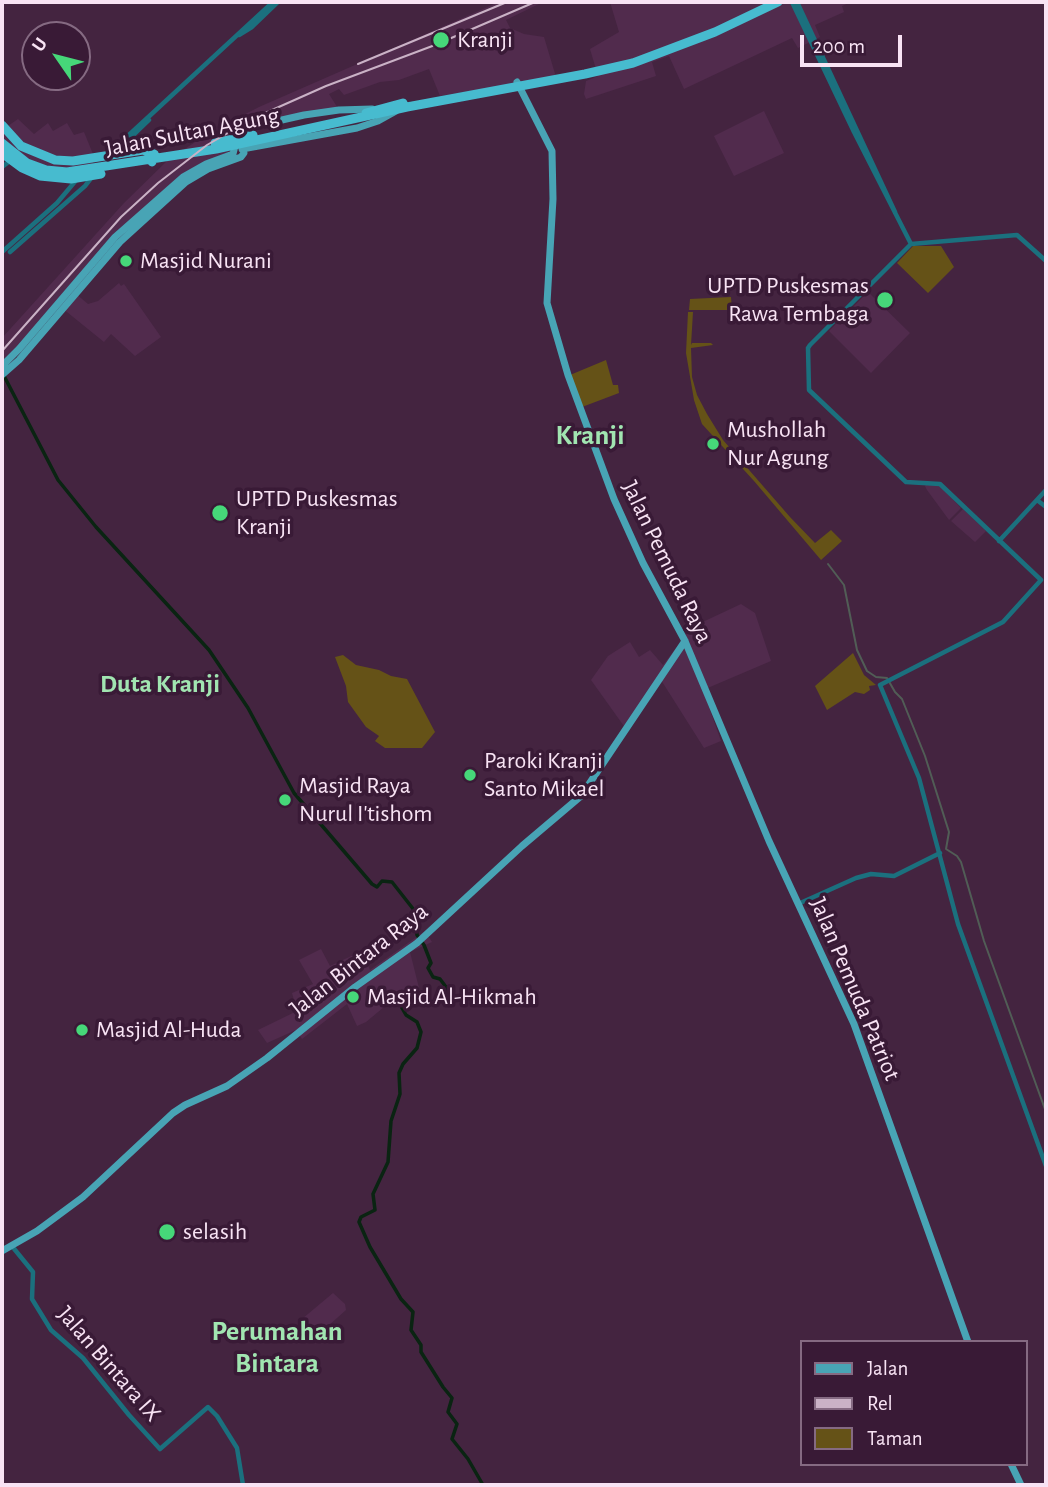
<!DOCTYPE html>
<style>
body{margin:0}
#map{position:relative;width:1048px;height:1487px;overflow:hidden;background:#442440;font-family:"Alegreya Sans",sans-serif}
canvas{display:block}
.frame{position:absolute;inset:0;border:4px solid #f8e3f4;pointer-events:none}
.legend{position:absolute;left:800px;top:1340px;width:228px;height:126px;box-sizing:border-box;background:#391a36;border:2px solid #856a82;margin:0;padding:9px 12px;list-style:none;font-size:21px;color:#f8e3f4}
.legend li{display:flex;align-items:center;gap:14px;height:35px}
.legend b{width:35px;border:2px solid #856a82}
.north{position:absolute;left:21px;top:21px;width:70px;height:70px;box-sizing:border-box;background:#391a36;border:2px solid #856a82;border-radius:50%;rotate:305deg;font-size:19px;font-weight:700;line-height:28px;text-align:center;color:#f8e3f4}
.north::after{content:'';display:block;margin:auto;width:24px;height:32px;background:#46d779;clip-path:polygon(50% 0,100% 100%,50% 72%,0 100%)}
.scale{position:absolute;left:800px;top:35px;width:102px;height:32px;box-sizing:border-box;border:4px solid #f8e3f4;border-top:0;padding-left:9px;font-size:21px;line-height:24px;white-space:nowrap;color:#f8e3f4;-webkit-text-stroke:5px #391a36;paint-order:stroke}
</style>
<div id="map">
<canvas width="1048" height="1487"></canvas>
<div class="frame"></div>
<ul class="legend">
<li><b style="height:9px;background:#48a4b5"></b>Jalan</li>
<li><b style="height:9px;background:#cab2c6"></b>Rel</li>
<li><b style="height:19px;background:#655217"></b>Taman</li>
</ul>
<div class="north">U</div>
<div class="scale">200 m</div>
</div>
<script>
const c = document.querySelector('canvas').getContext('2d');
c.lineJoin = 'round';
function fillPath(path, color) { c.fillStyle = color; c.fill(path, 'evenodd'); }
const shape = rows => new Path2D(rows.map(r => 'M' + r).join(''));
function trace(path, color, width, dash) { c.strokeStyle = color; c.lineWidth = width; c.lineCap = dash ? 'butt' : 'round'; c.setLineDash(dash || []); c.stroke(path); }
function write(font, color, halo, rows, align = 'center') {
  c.font = font + ' "Alegreya Sans",sans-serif'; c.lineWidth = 7; c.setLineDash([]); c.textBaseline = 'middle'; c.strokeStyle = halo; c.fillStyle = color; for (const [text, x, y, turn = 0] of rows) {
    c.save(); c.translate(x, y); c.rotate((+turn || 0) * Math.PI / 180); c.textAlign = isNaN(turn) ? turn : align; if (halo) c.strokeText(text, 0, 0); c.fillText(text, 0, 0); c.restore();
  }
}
fillPath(shape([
 [499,2,543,2,506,20,510,28,524,34,544,37,556,77,440,96,429,69,399,80,380,82,344,95,339,89,329,94,339,110,243,132,234,149,196,169,2,366,2,338,124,203,168,160,212,131,259,107],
 [610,2,851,2,842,6,844,12,815,25,820,37,798,48,792,38,684,89,669,56,652,62,656,76,586,99,584,94,586,81,598,76,590,49,619,32],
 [764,111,784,153,734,176,714,136],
 [18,119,34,134,48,123,53,131,67,123,74,135,84,132,93,154,93,176,71,179,2,153,2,125,5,128],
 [119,283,121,286,124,284,161,337,135,356,111,334,104,342,62,308,75,293,88,304,98,301],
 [868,292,910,333,871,373,829,331],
 [927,483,938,484,961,508,949,520,927,490,925,486],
 [963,509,986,531,975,542,951,521],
 [741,604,755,613,771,661,703,690,721,741,704,748,661,680,626,729,591,680,608,656,630,642,639,657,650,650,663,665,692,627],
 [425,931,432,942,410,952,423,1004,405,1008,396,997,366,1022,357,1026,347,1004,302,1039,296,1030,267,1043,258,1030,297,1011,292,993,313,984,299,960,321,949,330,966,362,951,370,970],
 [333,1293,345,1304,346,1310,328,1326,333,1335,325,1341,312,1333,310,1325,302,1319]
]), '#512b4d');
fillPath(shape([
 [913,246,941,246,954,267,928,293,897,263],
 [731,297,732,310,689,310,690,299],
 [688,312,693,312,691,345,692,343,711,343,713,345,691,348,692,377,697,395,707,414,723,440,790,517,815,543,831,530,842,541,821,560,754,481,702,424,694,400,686,353],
 [606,360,613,385,618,385,619,393,582,407,570,375],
 [853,653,864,675,876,685,869,686,870,690,864,694,855,692,827,710,815,686],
 [343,655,356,665,379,670,391,676,407,679,435,732,422,748,385,748,375,741,379,736,366,727,348,702,346,686,335,657]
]), '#655217');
trace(shape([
 [828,564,844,585,857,650,867,671,876,677,887,678,895,692,902,699,925,756,949,832,946,849,957,856,961,862,984,941,1046,1112]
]), '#515d56', 2);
trace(shape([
 [3,374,58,480,96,527,209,650,248,708,294,793,372,884,377,887,382,881,392,882,414,910,417,935,424,945,431,963,428,968,433,977,440,979,449,991,450,995,447,1000,405,1005,402,1008,406,1015,417,1022,421,1032,417,1048,403,1064,399,1073,400,1094,391,1121,388,1162,373,1194,375,1210,361,1217,359,1222,370,1247,401,1299,413,1312,411,1330,421,1345,421,1352,443,1387,452,1398,448,1412,457,1424,452,1439,468,1459,483,1485]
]), '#0a2412', 3.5);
trace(shape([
 [792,2,854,132,911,244],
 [797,2,895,212],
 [239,35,252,27,278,2],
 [121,152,121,147,149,120],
 [114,155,118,145,273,2],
 [2,167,10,161],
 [911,244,810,345,808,348,809,390,906,482,940,484,1041,580,1003,622,880,685,919,778,958,924,1046,1166],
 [911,244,1017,235,1046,261],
 [2,252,57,203,78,178],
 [10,252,85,186,92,177],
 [1037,500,1046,507],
 [999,541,1046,490],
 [798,904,856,878,871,874,894,876,940,853],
 [11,1245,33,1272,32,1299,51,1330,83,1358,129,1415,160,1449,208,1407,217,1416,237,1448,243,1485]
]), '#1b707e', 4.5);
trace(shape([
 [517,82,552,151,553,199,547,303,568,375,614,499,643,563,685,641,769,841,854,1024,968,1342],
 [242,149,357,128,378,121,396,111],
 [2,366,19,349,115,237,183,177,206,164,233,154,238,134,251,127,304,115,339,110,372,109],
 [2,375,19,360,120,242,186,182,208,169,241,157,244,153,240,141],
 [2,1251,37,1231,83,1197,173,1113,185,1105,227,1086,267,1058,355,987,417,943,522,846,581,796,685,641],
 [1011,1464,1021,1485]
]), '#48a4b5', 7);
trace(shape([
 [366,113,403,103],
 [2,125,21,146,55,160,73,161,143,150,154,154,152,162],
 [2,143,27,163,46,170,67,172,216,149,407,107,585,74,633,63,715,32,778,2],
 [215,143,253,135],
 [2,153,22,168,40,176,71,179,101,174]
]), '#47bbcf', 9);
trace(shape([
 [358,64,507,2],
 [2,351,121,217,158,183,207,145,254,118,326,86,435,45,535,2]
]), '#cab2c6', 2);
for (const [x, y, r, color] of [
 [441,40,9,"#46d779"],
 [126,261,7,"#46d779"],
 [885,300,9,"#46d779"],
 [713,444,7,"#46d779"],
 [220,513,9,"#46d779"],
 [470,775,7,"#46d779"],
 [285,800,7,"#46d779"],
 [353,997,7,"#46d779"],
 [82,1030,7,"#46d779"],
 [167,1232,9,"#46d779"]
]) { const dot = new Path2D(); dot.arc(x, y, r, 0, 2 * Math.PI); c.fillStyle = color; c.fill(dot); trace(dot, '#391a36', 2.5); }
write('24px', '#f8e3f4', '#391a36', [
 ["Kranji",457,40],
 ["Masjid Nurani",140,261],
 ["UPTD Puskesmas",869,286,"right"],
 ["Rawa Tembaga",869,314,"right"],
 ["Mushollah",727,430],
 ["Nur Agung",727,458],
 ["UPTD Puskesmas",236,499],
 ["Kranji",236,527],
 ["Paroki Kranji",484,761],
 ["Santo Mikael",484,789],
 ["Masjid Raya",299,786],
 ["Nurul I'tishom",299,814],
 ["Masjid Al-Hikmah",367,997],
 ["Masjid Al-Huda",96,1030],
 ["selasih",183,1232]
], 'left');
write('24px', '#f8e3f4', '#391a36', [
 ["Jalan Sultan Agung",192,132,-11],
 ["Jalan Pemuda Raya",667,562,64],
 ["Jalan Bintara Raya",359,960,-38],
 ["Jalan Pemuda Patriot",855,989,67],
 ["Jalan Bintara IX",109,1364,49]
]);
write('bold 26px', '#a1e5b1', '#391a36', [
 ["Duta Kranji",160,684]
]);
write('bold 28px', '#a1e5b1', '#391a36', [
 ["Kranji",590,436],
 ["Perumahan",277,1332],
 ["Bintara",277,1364]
]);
</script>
